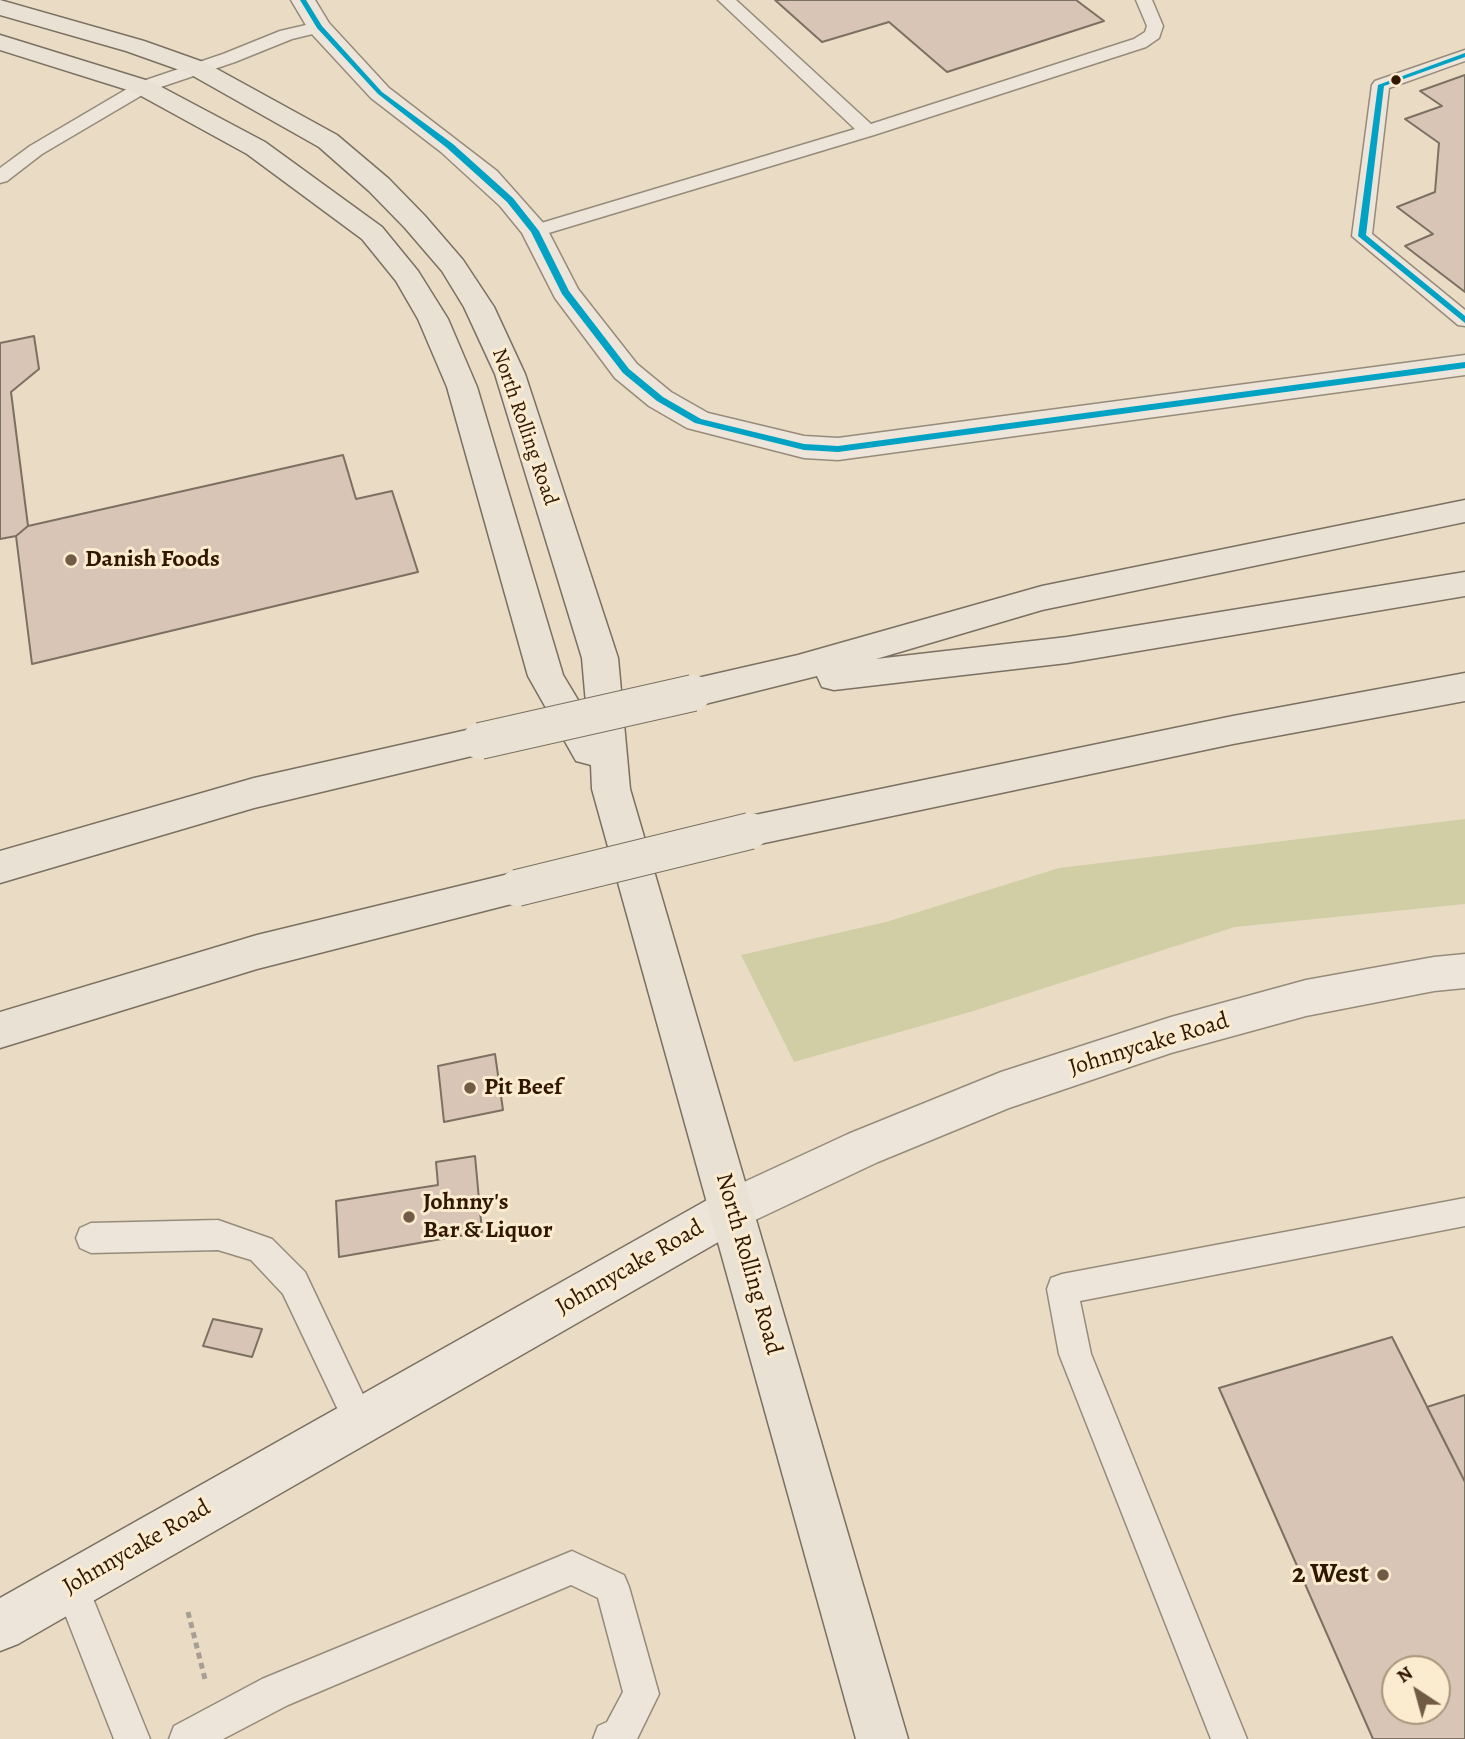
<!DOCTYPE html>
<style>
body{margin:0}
#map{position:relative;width:1465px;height:1739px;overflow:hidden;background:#eadcc4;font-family:Alegreya,serif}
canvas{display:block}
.north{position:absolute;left:1381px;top:1655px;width:70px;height:70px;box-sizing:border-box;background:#fbebcf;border:2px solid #aa967c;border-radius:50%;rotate:324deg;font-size:19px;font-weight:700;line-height:28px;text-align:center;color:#311600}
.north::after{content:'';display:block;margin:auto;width:24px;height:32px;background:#725b45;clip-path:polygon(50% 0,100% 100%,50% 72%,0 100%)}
</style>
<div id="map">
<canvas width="1465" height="1739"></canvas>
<div class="north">N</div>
</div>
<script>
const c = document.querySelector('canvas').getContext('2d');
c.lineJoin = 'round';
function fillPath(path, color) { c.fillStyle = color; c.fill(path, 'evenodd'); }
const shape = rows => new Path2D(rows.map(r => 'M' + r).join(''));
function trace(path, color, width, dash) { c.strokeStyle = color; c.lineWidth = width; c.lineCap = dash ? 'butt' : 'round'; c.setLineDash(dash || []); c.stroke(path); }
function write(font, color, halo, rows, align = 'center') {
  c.font = font + ' Alegreya,serif'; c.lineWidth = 6; c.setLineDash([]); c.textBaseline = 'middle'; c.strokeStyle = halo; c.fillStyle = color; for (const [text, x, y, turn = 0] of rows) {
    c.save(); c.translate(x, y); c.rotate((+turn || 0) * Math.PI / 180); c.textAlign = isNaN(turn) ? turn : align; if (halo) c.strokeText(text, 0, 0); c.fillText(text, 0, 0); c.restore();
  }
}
fillPath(shape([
 [1465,819,1465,904,1235,927,970,1012,794,1062,741,955,886,922,1059,868]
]), '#d1cea6');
const building = shape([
 [775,0,1076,0,1104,21,947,72,889,22,822,42,775,0],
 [1465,75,1465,292,1405,246,1433,234,1397,207,1435,192,1439,143,1405,119,1442,106,1420,91,1465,75],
 [34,336,39,369,11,392,28,526,16,536,0,539,0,343,34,336],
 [343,455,356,499,392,491,418,572,32,664,16,536,28,526,343,455],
 [495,1054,503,1110,444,1122,438,1066,495,1054],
 [475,1156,482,1232,339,1257,336,1201,438,1185,436,1162,475,1156],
 [213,1319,262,1329,252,1357,203,1346,213,1319],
 [1392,1337,1465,1482,1465,1739,1373,1739,1219,1388,1392,1337],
 [1395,1669,1437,1669,1437,1711,1395,1711,1395,1669],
 [1465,1395,1465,1482,1427,1407,1465,1395]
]);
fillPath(building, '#d8c5b5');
trace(building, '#7b7061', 2);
const lane = shape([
 [718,0,736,0,871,124,1134,39,1145,32,1147,26,1136,0,1152,0,1163,26,1159,38,1146,47,874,135,542,235,528,235,525,231,528,227,855,129,718,0],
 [319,22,327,27,325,31,292,39,235,62,149,91,42,154,7,181,0,183,0,168,30,146,137,83,223,54,280,31,319,22],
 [1465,50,1465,61,1389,88,1372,234,1465,310,1465,326,1458,325,1352,236,1372,85,1375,81,1465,50],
 [1465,1198,1465,1226,1080,1301,1091,1354,1247,1739,1211,1739,1059,1354,1047,1289,1051,1278,1062,1274,1465,1198],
 [218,1220,272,1239,305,1272,376,1422,371,1433,360,1438,349,1433,283,1294,251,1260,218,1250,91,1253,80,1248,76,1238,80,1228,91,1223,218,1220],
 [572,1551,624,1575,629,1587,659,1694,637,1739,593,1739,598,1726,607,1722,623,1692,598,1598,571,1585,288,1705,223,1739,169,1739,174,1726,262,1679,572,1551],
 [71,1569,83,1574,150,1739,114,1739,54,1586,59,1574,71,1569]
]);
const street = shape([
 [291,0,315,0,329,23,389,88,497,171,545,225,578,289,637,364,671,392,708,413,804,436,838,438,1465,355,1465,375,838,460,804,458,687,428,649,406,615,378,555,298,522,233,500,206,441,152,371,98,310,32,291,0],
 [1465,954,1465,988,1434,991,1306,1016,1171,1053,1009,1108,878,1162,732,1231,716,1225,710,1210,716,1195,848,1134,1001,1072,1171,1017,1306,980,1434,957,1465,954]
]);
const secondary = shape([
 [732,1189,748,1195,754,1210,748,1225,18,1644,0,1651,0,1598,716,1195,732,1189]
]);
const primary = shape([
 [0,0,144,41,206,63,337,135,389,179,425,216,463,260,494,307,525,374,618,658,630,789,908,1739,856,1739,592,789,591,765,576,761,528,676,447,387,418,319,396,281,362,239,247,154,134,92,0,50,0,35,152,82,265,142,382,227,418,271,448,319,477,387,563,675,587,715,582,658,495,374,464,307,442,271,405,228,369,191,319,147,188,73,126,51,0,15,0,0]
]);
const highway = shape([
 [1465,500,1465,522,1042,610,876,659,1067,637,1465,572,1465,596,1067,663,834,690,822,687,817,676,693,707,680,703,675,693,680,683,693,679,798,655,1042,586,1465,500],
 [1465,673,1465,701,1233,744,750,846,737,842,731,831,737,820,750,816,1233,716,1465,673],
 [480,727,493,731,498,741,493,751,254,808,0,883,0,851,254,778,480,727],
 [517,872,531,877,536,888,531,899,257,969,0,1048,0,1012,257,935,517,872]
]);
trace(lane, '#968b7b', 3);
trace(street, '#968b7b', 3);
trace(secondary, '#7b7061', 3);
trace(primary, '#7b7061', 3);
trace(highway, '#7b7061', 3);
trace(shape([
 [188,1612,206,1683]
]), '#a79f94', 5, [6, 4.5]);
fillPath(lane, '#ede5d9');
fillPath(street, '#ede5d9');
fillPath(secondary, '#ede5d9');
fillPath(primary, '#e9e1d3');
fillPath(highway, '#e9e1d3');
const highwayBridge = shape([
 [480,741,693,693],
 [517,888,750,831]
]);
trace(highwayBridge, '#7b7061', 38, []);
trace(highwayBridge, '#e9e1d3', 36);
fillPath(shape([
 [300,0,306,0,322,26,382,92,453,144,513,198,539,231,569,291,629,369,663,397,701,419,804,444,838,446,1465,362,1465,368,838,452,804,450,695,423,657,401,623,373,562,294,531,232,507,202,447,148,378,94,317,28,300,0],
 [1465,53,1465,57,1384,86,1366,235,1465,316,1465,323,1358,236,1378,85,1465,53]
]), '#02a2c4');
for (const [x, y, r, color] of [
 [1396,80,6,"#311600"],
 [71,560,7,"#725b45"],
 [470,1088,7,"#725b45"],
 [409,1217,7,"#725b45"],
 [1383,1575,7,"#725b45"]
]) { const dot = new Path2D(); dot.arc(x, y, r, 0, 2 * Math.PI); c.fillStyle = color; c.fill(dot); trace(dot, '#fbebcf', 2.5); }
write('21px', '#311600', '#fbebcf', [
 ["North Rolling Road",524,427,71]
]);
write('bold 24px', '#311600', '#fbebcf', [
 ["Danish Foods",85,560],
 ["Pit Beef",484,1088],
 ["Johnny's",423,1203],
 ["Bar & Liquor",423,1231]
], 'left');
write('24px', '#311600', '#fbebcf', [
 ["Johnnycake Road",1149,1045,-17],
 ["North Rolling Road",748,1264,74],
 ["Johnnycake Road",630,1268,-30],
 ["Johnnycake Road",137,1548,-30]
]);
write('bold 28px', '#311600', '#fbebcf', [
 ["2 West",1369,1575]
], 'right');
</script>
